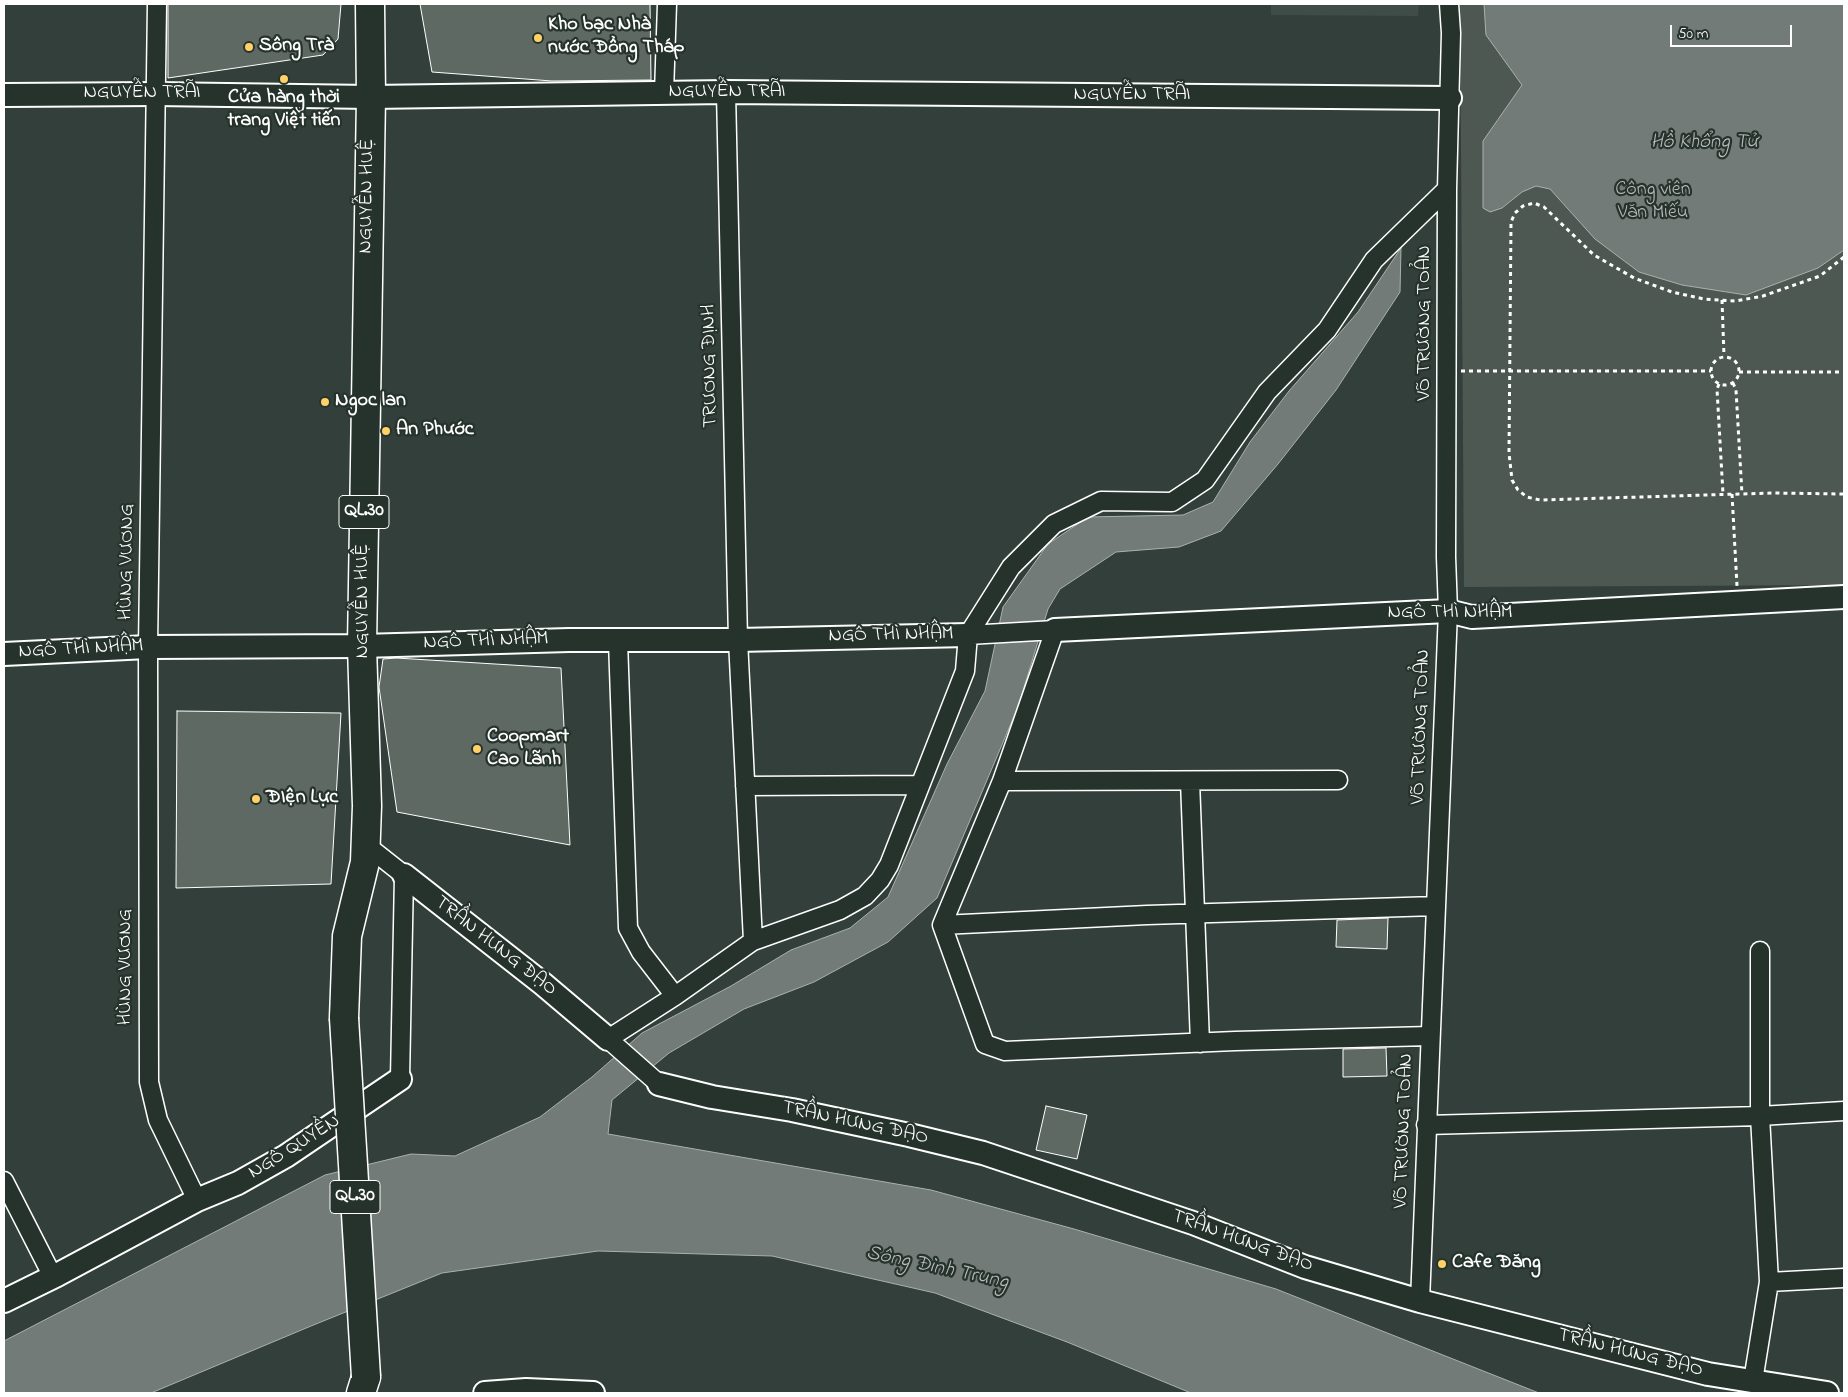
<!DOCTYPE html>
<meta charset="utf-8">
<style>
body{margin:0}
#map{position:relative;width:1848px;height:1397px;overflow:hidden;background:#333f3a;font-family:"Indie Flower",sans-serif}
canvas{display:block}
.frame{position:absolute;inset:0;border:5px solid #fff;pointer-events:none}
.scale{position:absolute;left:1670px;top:25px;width:122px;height:22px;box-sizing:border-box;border:2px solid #fff;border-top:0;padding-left:6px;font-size:15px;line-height:18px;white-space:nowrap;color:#fff;-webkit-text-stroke:4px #26332d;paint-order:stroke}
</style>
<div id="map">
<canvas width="1848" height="1397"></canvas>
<div class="frame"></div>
<div class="scale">50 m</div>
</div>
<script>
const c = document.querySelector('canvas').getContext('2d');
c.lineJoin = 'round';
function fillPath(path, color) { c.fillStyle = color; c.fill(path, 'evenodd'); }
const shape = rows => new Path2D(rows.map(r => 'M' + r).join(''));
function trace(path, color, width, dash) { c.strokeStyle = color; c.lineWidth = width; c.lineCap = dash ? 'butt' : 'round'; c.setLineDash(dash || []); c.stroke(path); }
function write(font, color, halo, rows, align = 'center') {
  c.font = font + ' "Indie Flower",sans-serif'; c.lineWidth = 4.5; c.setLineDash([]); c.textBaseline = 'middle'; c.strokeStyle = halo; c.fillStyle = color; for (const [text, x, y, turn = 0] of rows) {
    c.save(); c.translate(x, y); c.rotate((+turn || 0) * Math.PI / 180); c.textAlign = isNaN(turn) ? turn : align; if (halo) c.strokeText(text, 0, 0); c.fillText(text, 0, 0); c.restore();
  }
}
fillPath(shape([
 [1271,4,1419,4,1418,16,1271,15]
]), '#404c47');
fillPath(shape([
 [1460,4,1844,4,1844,585,1464,587]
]), '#4d5853');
const water = shape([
 [1484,4,1844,4,1844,250,1818,268,1746,295,1682,285,1639,272,1595,239,1550,189,1536,186,1522,192,1502,208,1490,212,1483,208,1483,141,1522,85,1486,35,1484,4],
 [1401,248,1400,292,1336,390,1278,464,1221,531,1179,547,1116,552,1060,589,1048,609,1018,707,937,898,888,942,814,982,744,1009,669,1053,612,1100,608,1134,931,1190,1074,1229,1276,1289,1539,1393,1191,1393,1067,1342,935,1293,772,1256,598,1251,442,1273,311,1326,151,1393,4,1393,4,1341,325,1175,411,1154,455,1156,540,1117,592,1077,642,1033,731,986,791,950,850,928,888,897,947,764,985,691,1003,607,1048,544,1088,517,1183,515,1213,502,1250,442,1289,391,1358,312,1401,248]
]);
fillPath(water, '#737b78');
trace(water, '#abb0ae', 1);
const building = shape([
 [168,4,341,4,338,39,323,55,168,78,168,4],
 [420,4,650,4,651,80,552,81,432,72,420,4],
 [396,658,561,668,570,845,397,812,379,687,383,659,396,658],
 [177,711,341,713,331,884,176,888,177,711],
 [1388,918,1387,949,1336,947,1337,920,1388,918],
 [1386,1048,1387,1076,1343,1077,1343,1049,1386,1048],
 [1046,1106,1087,1115,1077,1159,1036,1150,1046,1106]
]);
fillPath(building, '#5f6964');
trace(building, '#fff', 1);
const minor = shape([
 [157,4,148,647,149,1082,158,1120,197,1200],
 [726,92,738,640,753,941],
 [664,93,667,4],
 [968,635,1055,630,1002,781,942,925,985,1044,1005,1051,1235,1041,1430,1036],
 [618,641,628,928,641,952,675,996],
 [1002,781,1338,780],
 [1190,781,1200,1043],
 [745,786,920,785],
 [366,845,404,875,400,1079],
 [942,925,1147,915,1436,906],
 [659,1084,608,1039,675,996,753,941,840,910,865,896,880,880,889,865,965,671,968,635,1011,567,1054,524,1101,501,1172,502,1205,480,1267,392,1327,330,1374,260,1447,189],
 [1426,1125,1760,1116,1844,1111],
 [4,1181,53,1277],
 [1769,1282,1844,1278],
 [1420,1301,1448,611,1446,557,1447,189,1451,33,1449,4],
 [1753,1381,1769,1282,1760,1116,1760,951]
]);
const tertiary = shape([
 [4,95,156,94,371,97,726,92,1450,98],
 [1055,630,1448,611,1472,617,1844,597],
 [4,654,148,647,362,646,569,640,738,640,968,635],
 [404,875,543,984,608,1039],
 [659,1084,712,1097,792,1110,909,1135,983,1153,1193,1223,1305,1267,1420,1301,1708,1374,1827,1393],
 [4,1301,57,1275,197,1200,238,1183,286,1156,400,1079],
 [485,1393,526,1390,593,1393]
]);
const trunk = shape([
 [344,1018,347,936,365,862,367,806,362,646,371,97,370,4],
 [361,1393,366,1377]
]);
trace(minor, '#fff', 21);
trace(tertiary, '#fff', 26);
trace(trunk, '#fff', 31);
trace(shape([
 [1844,257,1820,276,1763,296,1736,301,1704,299,1672,292,1634,278,1594,255,1544,207,1534,203,1523,206,1515,213,1511,222,1509,453,1512,480,1518,490,1527,497,1540,500,1773,493,1844,494],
 [1722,300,1724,356],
 '1711 371a14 14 0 1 1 28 0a14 14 0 1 1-28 0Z',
 [1461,371,1711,371],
 [1739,372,1844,372],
 [1733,383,1736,390,1742,494],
 [1719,384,1717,389,1723,494],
 [1732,494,1737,586]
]), '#fff', 3, [4, 4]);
trace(minor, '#26332d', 18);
trace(tertiary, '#26332d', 22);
trace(trunk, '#26332d', 28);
const trunkBridge = shape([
 [344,1018,366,1377]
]);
trace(trunkBridge, '#fff', 31, []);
trace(trunkBridge, '#26332d', 28);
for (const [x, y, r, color] of [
 [538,38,5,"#ffd166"],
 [249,47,5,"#ffd166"],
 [284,79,5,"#ffd166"],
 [325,402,5,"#ffd166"],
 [386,431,5,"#ffd166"],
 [477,749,5,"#ffd166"],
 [256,799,5,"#ffd166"],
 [1442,1264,5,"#ffd166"]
]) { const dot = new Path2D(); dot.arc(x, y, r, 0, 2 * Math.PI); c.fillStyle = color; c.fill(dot); trace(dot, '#26332d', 2); }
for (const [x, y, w] of [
 [364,512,50],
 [355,1197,50]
]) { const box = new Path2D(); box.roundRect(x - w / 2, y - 16.5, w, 33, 4); c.fillStyle = '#26332d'; c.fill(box); trace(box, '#fff', 1); }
write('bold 19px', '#fff', null, [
 ["QL.30",364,512],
 ["QL.30",355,1197]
]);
write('bold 20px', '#fff', '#26332d', [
 ["Kho bạc Nhà",548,26],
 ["nước Đồng Tháp",548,49],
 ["Sông Trà",259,47],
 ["Cửa hàng thời",284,99,"center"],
 ["trang Việt tiến",284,122,"center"],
 ["Ngoc lan",335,402],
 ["An Phước",396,431],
 ["Coopmart",487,738],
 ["Cao Lãnh",487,761],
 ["ĐIện Lực",266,799],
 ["Cafe Đăng",1452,1264]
], 'left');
write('20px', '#fff', '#26332d', [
 ["NGUYỄN TRÃI",727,93],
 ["NGUYỄN TRÃI",142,94],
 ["NGUYỄN TRÃI",1132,96],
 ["NGUYỄN HUỆ",368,197,-89],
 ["VÕ TRƯỜNG TOẢN",1426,323,-90],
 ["TRƯƠNG ĐỊNH",711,366,-91],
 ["HÙNG VƯƠNG",128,562,-89],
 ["NGUYỄN HUỆ",364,602,-90],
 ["NGÔ THÌ NHẬM",1450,614],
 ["NGÔ THÌ NHẬM",891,636,-1],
 ["NGÔ THÌ NHẬM",486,642,-2],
 ["NGÔ THÌ NHẬM",81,650,-3],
 ["VÕ TRƯỜNG TOẢN",1422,727,-88],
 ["TRẦN HƯNG ĐẠO",495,947,38],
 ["HÙNG VƯƠNG",127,967,-90],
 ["TRẦN HƯNG ĐẠO",855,1124,12],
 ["VÕ TRƯỜNG TOẢN",1405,1131,-88],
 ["NGÔ QUYỀN",295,1148,-32],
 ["TRẦN HƯNG ĐẠO",1242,1242,20],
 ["TRẦN HƯNG ĐẠO",1630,1354,14]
]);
write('20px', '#b8bcba', '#26332d', [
 ["Công viên",1653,191],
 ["Văn Miếu",1653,214]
]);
write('italic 21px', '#b9bdbc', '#26332d', [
 ["Hồ Khổng Tử",1704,144],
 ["Sông Đình Trung",937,1269,12]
]);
</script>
